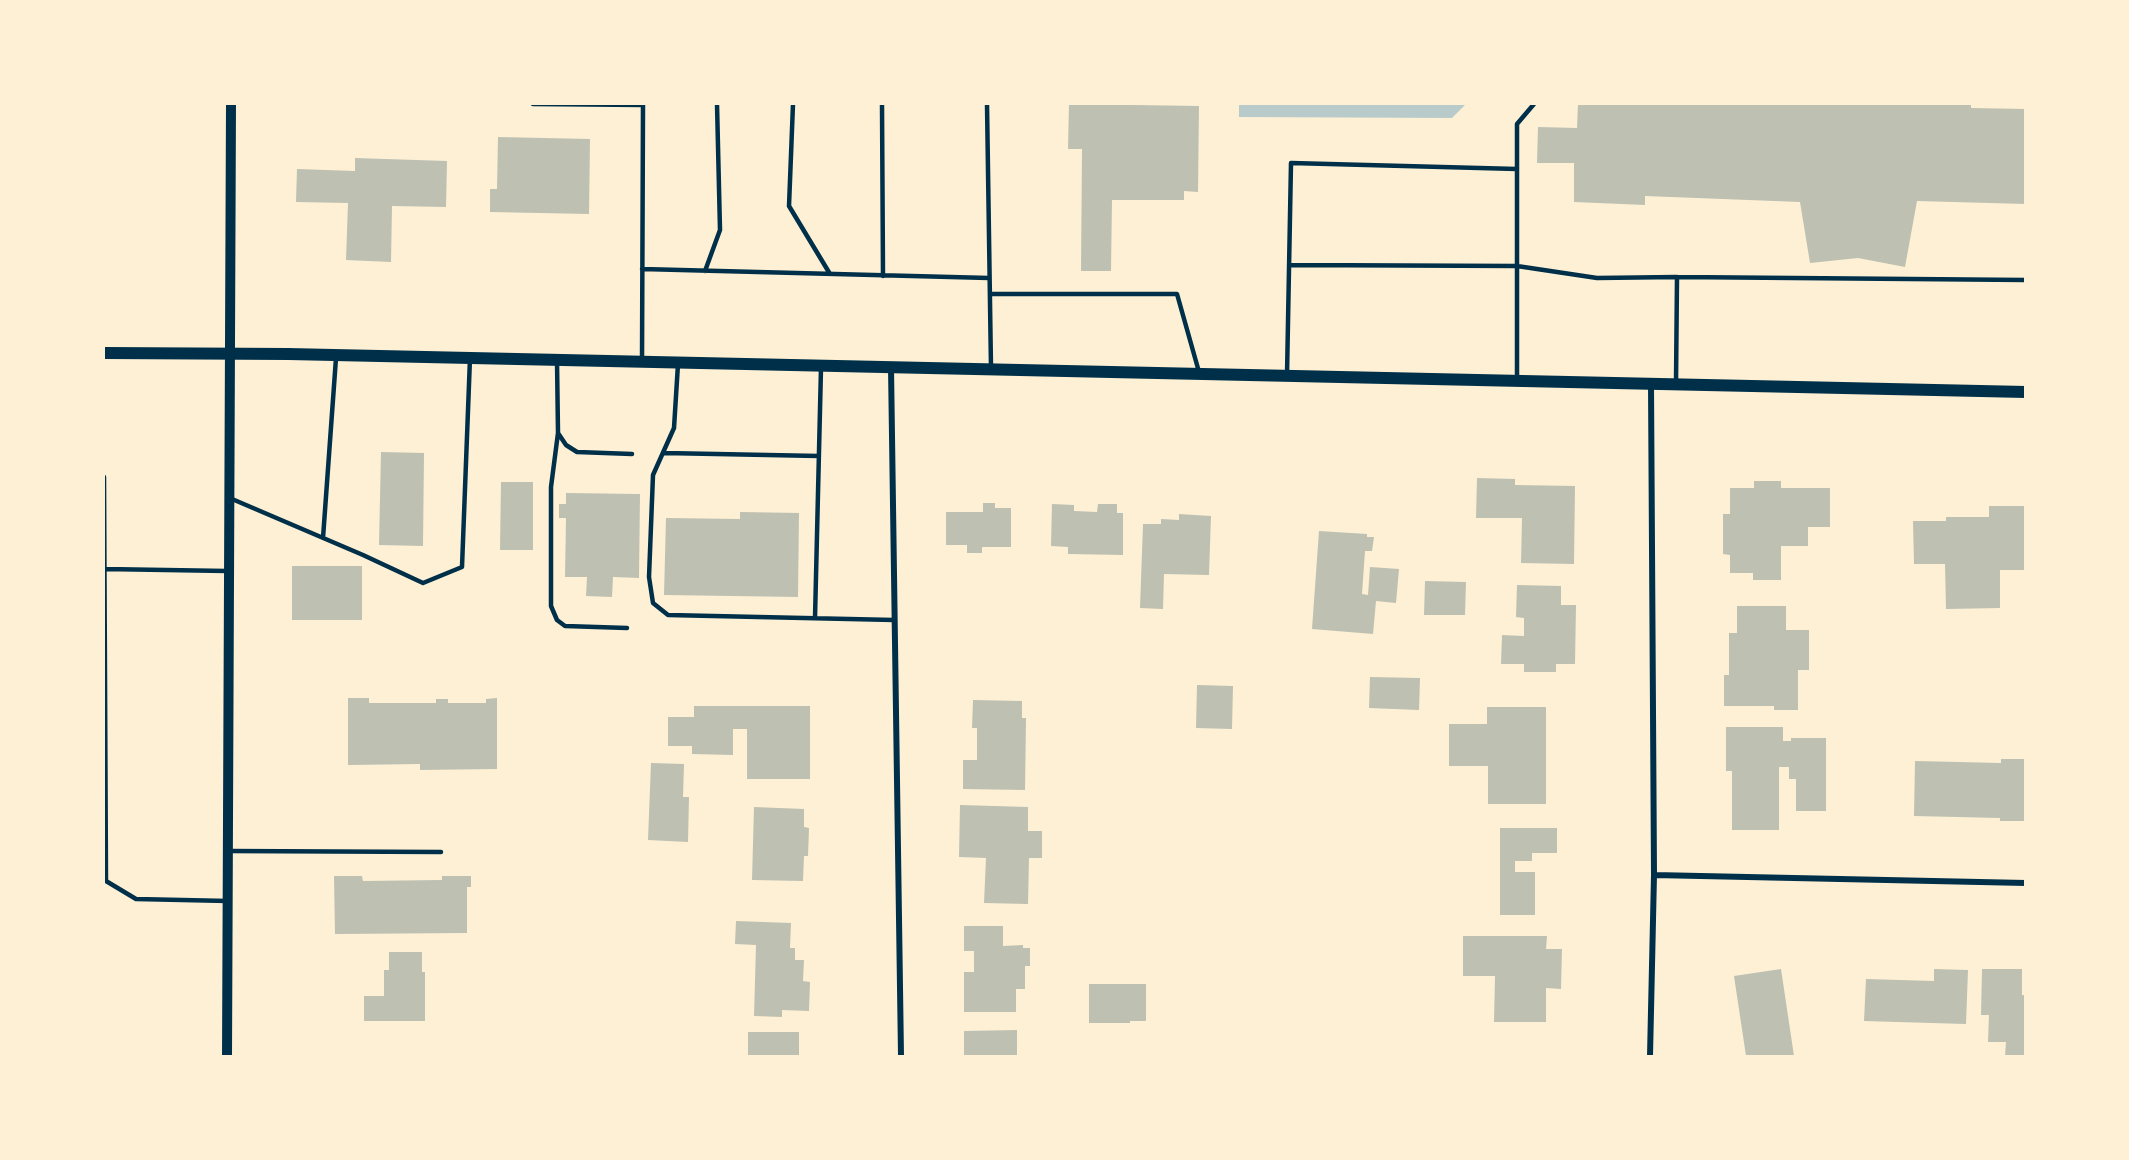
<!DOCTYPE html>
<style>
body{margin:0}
#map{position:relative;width:2129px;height:1160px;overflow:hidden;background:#fdf0d5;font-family:"Crimson Pro",serif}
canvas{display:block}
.frame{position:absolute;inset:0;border:105px solid #fdf0d5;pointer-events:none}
</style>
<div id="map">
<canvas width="2129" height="1160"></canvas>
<div class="frame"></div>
</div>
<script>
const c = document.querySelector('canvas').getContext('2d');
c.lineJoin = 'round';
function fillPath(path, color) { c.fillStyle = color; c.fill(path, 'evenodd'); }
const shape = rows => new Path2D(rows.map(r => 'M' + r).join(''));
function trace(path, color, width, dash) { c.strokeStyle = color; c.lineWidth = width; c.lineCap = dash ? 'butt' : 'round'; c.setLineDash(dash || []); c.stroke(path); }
fillPath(shape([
 [1239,104,1466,104,1452,118,1239,117]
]), '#b9caca');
fillPath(shape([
 [1069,104,1199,106,1198,192,1184,191,1184,200,1112,200,1111,271,1081,271,1082,149,1068,149],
 [1578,104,1971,104,1971,108,2026,109,2026,204,1917,201,1905,267,1858,258,1810,263,1800,202,1645,196,1645,205,1574,202,1574,163,1537,163,1538,127,1577,128],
 [498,137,590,139,589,214,490,212,490,189,497,189],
 [355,158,447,161,446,207,392,206,391,262,346,260,348,203,296,202,297,169,355,171],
 [381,452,424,453,423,546,379,545],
 [1477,478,1515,479,1515,485,1575,486,1574,564,1521,563,1522,518,1476,518],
 [1754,481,1781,481,1781,488,1830,488,1830,527,1808,527,1808,546,1781,546,1781,580,1753,580,1753,573,1730,573,1730,555,1723,554,1723,514,1730,514,1730,488,1754,488],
 [501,482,533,482,533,550,500,550],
 [566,493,640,494,639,578,613,577,612,597,586,596,587,577,565,577,566,518,559,518,559,504,566,504],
 [983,503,995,503,995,508,1011,508,1011,547,982,547,982,553,967,553,967,545,946,545,946,512,983,512],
 [1052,504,1074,505,1074,511,1097,512,1098,504,1117,504,1117,513,1123,513,1123,555,1068,554,1068,547,1051,546],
 [1989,506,2026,506,2026,570,2000,570,2000,608,1946,609,1945,564,1914,564,1913,521,1946,521,1946,517,1989,517],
 [740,512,799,513,798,597,664,595,666,518,740,519],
 [1179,514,1211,516,1209,575,1164,574,1163,609,1140,608,1143,524,1161,524,1161,519,1179,520],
 [1319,531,1367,534,1367,537,1374,537,1372,551,1365,551,1362,594,1368,595,1370,567,1399,569,1396,603,1376,601,1373,634,1312,629],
 [292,566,362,566,362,620,292,620],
 [1425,581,1466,582,1465,615,1424,615],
 [1517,585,1561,586,1561,605,1576,605,1575,664,1556,664,1556,672,1524,672,1524,664,1501,664,1502,635,1524,636,1524,618,1516,617],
 [1737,606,1786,606,1786,630,1809,630,1809,670,1798,670,1798,710,1774,710,1774,706,1724,706,1724,675,1729,675,1729,633,1737,633],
 [1370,677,1420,678,1419,710,1369,708],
 [1197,685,1233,686,1232,729,1196,728],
 [348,698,369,698,369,703,436,703,436,699,448,699,448,703,486,703,486,699,497,698,497,769,420,770,420,764,348,765],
 [973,700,1022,701,1022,718,1026,718,1025,790,963,789,963,760,977,760,977,728,972,728],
 [694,706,810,706,810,779,747,779,747,729,733,729,733,755,692,754,692,746,668,746,668,717,694,717],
 [1487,707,1546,707,1546,804,1488,804,1488,766,1449,766,1449,724,1487,724],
 [1726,727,1783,727,1783,741,1791,741,1791,738,1826,738,1826,811,1796,811,1796,779,1789,779,1789,767,1779,767,1779,830,1732,830,1732,771,1726,771],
 [2001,759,2026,759,2026,821,2000,821,2000,818,1914,816,1915,761,2001,763],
 [651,763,684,764,683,797,689,797,688,842,648,840],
 [960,805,1028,807,1028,831,1042,831,1042,858,1029,858,1028,904,984,903,986,858,959,857],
 [754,807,804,809,804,827,809,828,808,856,804,856,803,881,752,880],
 [1500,828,1557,828,1557,853,1532,853,1532,861,1515,861,1515,872,1535,872,1535,915,1500,915],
 [334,876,362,876,363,881,442,880,442,876,471,876,471,887,467,887,467,933,335,934],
 [736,921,791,923,790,948,795,948,795,960,804,960,803,981,810,982,809,1011,782,1010,782,1017,754,1016,756,945,735,944],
 [964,926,1003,926,1003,946,1023,945,1023,948,1030,948,1030,966,1025,966,1025,989,1016,989,1016,1012,964,1012,964,972,974,972,974,951,964,951],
 [1463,936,1547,936,1546,949,1562,949,1561,989,1546,988,1546,1022,1494,1022,1495,976,1463,976],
 [389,952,422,952,422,972,425,972,425,1021,364,1021,364,996,384,996,384,970,389,970],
 [1781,969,1794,1056,1746,1056,1734,976],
 [1934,969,1968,970,1966,1024,1864,1021,1866,979,1934,981],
 [1982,969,2022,969,2022,995,2026,995,2026,1056,2005,1056,2006,1042,1988,1042,1989,1015,1981,1015],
 [1089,984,1146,984,1146,1021,1130,1021,1130,1023,1089,1023],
 [1017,1030,1017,1056,964,1056,964,1031],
 [748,1032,799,1032,799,1056,748,1056]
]), '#bec0b2');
trace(shape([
 [533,104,643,105],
 [793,104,789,206,830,274],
 [882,104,883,276],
 [987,104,991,368],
 [1289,265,1517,266,1597,278,1677,277,1676,383],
 [642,269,989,278],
 [705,271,720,230,717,104],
 [1677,277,2026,280],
 [990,294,1177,294,1199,372],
 [557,361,558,433,566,445,577,452,632,454],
 [642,362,643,104],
 [678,364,674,428,653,475,649,577,653,603,668,615,894,620],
 [1287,375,1291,163,1517,169],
 [1517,380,1517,124,1534,104],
 [558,433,551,487,551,606,557,620,565,626,627,628],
 [664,453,819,456],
 [104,477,106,881,104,881],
 [232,499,363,555,423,583,462,567,470,358],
 [323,538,336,358],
 [104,569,227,571],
 [815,618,821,368],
 [228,851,441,852],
 [106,881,136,899,228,901]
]), '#003049', 4.5);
trace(shape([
 [891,367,901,1056],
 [1654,875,2026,883],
 [1650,1056,1654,875,1651,385]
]), '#003049', 6);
trace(shape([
 [227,1056,231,104]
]), '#003049', 10);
trace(shape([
 [104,353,288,354,2026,392]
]), '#003049', 12);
</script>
